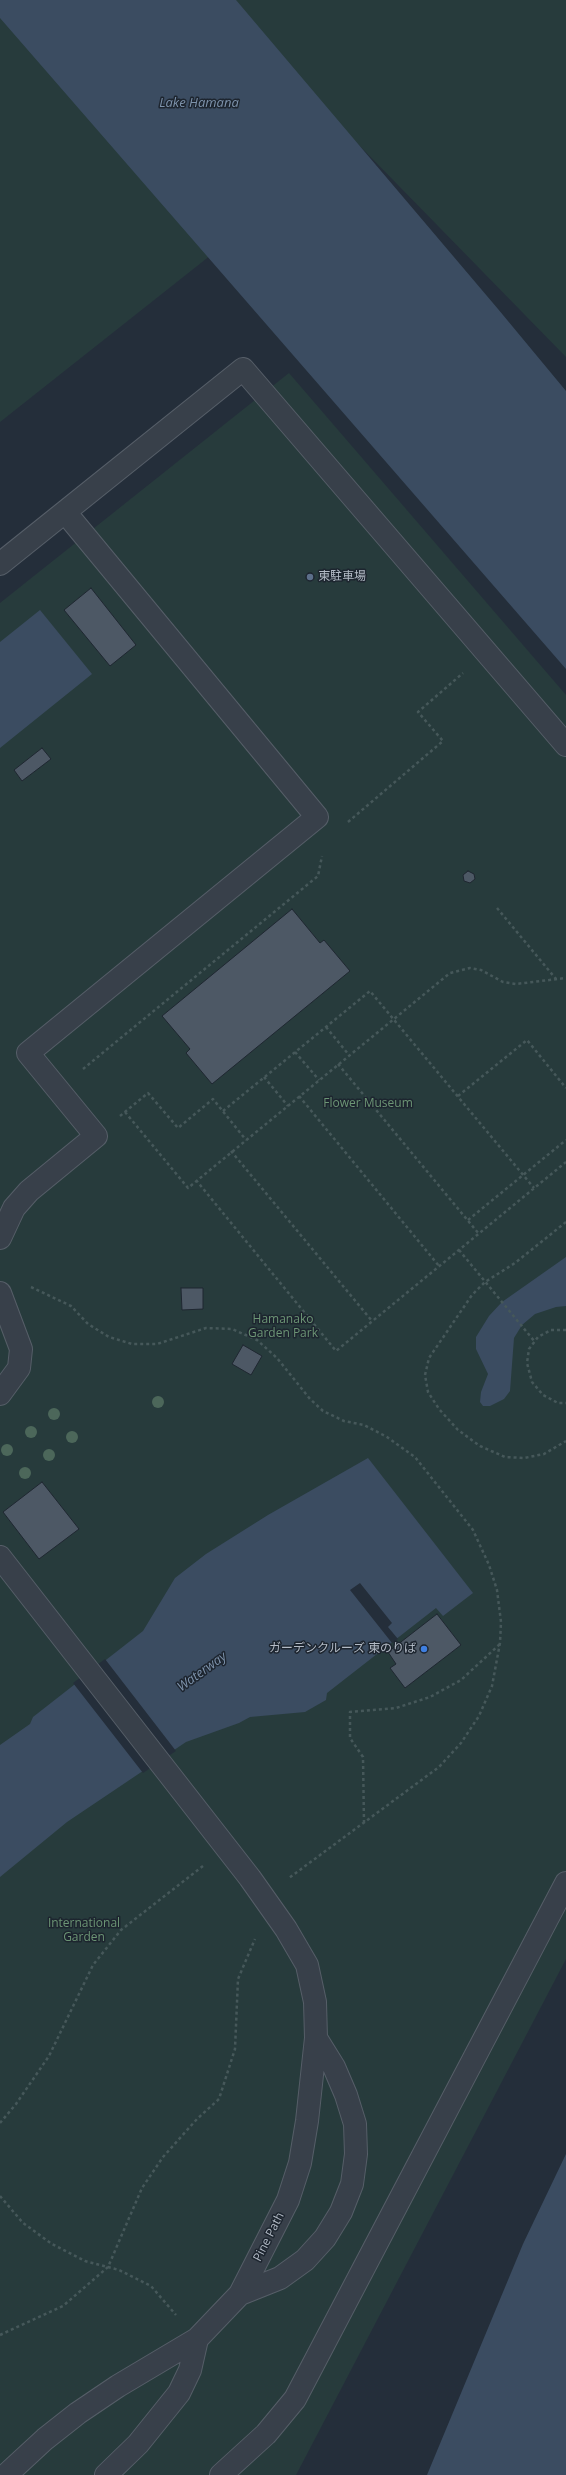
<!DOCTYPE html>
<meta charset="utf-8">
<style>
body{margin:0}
canvas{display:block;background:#242e3a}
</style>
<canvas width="566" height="2475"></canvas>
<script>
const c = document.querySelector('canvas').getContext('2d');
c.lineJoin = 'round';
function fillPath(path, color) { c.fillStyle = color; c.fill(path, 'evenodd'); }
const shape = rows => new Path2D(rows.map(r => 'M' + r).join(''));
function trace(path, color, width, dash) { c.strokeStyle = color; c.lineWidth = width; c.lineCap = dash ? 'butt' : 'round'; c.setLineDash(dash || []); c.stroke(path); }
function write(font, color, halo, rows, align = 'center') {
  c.font = font + ' "Open Sans","Noto Sans JP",sans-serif'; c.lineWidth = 3; c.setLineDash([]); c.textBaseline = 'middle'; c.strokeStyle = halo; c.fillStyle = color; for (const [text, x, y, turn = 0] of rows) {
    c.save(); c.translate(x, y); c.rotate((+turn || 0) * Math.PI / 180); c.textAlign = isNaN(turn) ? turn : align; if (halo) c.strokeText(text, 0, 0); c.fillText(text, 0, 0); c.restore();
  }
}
fillPath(shape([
 [0,0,566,0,566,357,355,141,0,422],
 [289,373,566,695,566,1959,296,2475,0,2475,0,603]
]), '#273b3c');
fillPath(shape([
 [0,0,236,0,498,309,566,391,566,669,0,18],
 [40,610,92,674,0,748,0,642],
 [566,1257,566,1306,556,1307,535,1314,522,1325,514,1338,510,1391,504,1399,490,1406,483,1406,480,1402,481,1392,488,1374,476,1349,476,1337,489,1316,502,1302],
 [368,1458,473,1593,443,1616,436,1608,327,1693,326,1700,305,1712,250,1717,239,1723,186,1742,67,1822,0,1877,0,1745,30,1724,33,1717,143,1631,175,1578,206,1554,268,1515],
 [566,2154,566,2475,427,2475,523,2244]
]), '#3b4c61');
fillPath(shape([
 [360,1583,392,1623,388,1627,398,1639,392,1643,350,1590],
 [105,1659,176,1751,143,1773,73,1683]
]), '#242e3a');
const building = shape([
 [91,588,136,645,110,666,64,610,91,588],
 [42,748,51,759,22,781,14,770,42,748],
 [468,871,474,874,475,879,470,883,464,881,463,875,468,871],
 [292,909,320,943,324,940,350,971,212,1084,186,1053,190,1049,162,1016,292,909],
 [181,1288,203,1288,203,1309,182,1310,181,1288],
 [243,1345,262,1356,251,1375,232,1364,243,1345],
 [42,1482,79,1529,39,1559,3,1512,42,1482],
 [437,1614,461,1645,405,1688,390,1668,396,1664,388,1652,437,1614]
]);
fillPath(building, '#4d5865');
trace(building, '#1f2731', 1);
const service = shape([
 [0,564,243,369,566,745],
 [0,1238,14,1208,29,1191,96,1136,28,1053,317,817,65,512],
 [0,1293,21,1349,19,1368,0,1394],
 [0,1557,250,1878,286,1929,307,1965,315,2002,316,2038,307,2121,300,2163,288,2200,240,2294,197,2339,118,2386,78,2413,45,2439,6,2475],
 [240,2294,280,2278,305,2260,325,2238,341,2212,352,2184,356,2154,355,2124,346,2095,334,2067,316,2038],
 [106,2475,138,2444,179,2393,190,2370,197,2339],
 [221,2475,266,2434,295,2399,566,1883]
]);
trace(service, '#565e68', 24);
trace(shape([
 [348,822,443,741,418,712,463,673],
 [497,908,556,979],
 [326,1027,349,1055],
 [295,1052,319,1080],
 [338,1064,479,1234],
 [83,1069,318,876,322,856],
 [264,1077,288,1106],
 [299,1096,439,1266],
 [458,1096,527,1040,566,1088],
 [223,1111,370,991,534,1188],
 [125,1112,188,1188,450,973,470,968,481,970,503,982,516,984,566,978],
 [120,1116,148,1093,178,1128,213,1099,246,1140],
 [231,1151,372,1321],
 [196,1180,336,1351,566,1162],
 [468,1220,566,1140],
 [566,1222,515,1263,485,1282,472,1295,429,1358,425,1375,428,1392,439,1409,458,1430,480,1446,505,1457,524,1458,544,1454,566,1441],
 [459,1250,535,1342],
 [31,1287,71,1306,88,1324,109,1337,132,1344,157,1344,206,1328,232,1329,257,1340,277,1358,310,1399,323,1411,344,1421,364,1425,387,1437,415,1457,473,1530,489,1565,497,1590,501,1622,500,1643,492,1686,479,1716,461,1743,439,1767,289,1878],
 [566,1330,551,1330,538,1337,529,1349,527,1363,532,1382,543,1395,558,1403,566,1403],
 [364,1823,363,1757,350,1738,350,1712,396,1708,430,1697,461,1680,500,1644],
 [0,2123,16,2104,49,2056,93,1965,121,1930,203,1866],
 [0,2196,23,2223,52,2244,85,2261,119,2270,151,2286,176,2315],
 [0,2335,63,2306,108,2267,142,2188,163,2157,197,2119,219,2099,235,2049,238,1979,255,1939]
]), '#46585a', 2.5, [3, 3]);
trace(service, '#38404a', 22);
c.fillStyle = '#4c675a';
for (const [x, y] of [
 [158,1402],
 [54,1414],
 [31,1432],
 [72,1437],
 [7,1450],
 [49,1455],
 [25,1473]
]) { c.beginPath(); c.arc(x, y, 6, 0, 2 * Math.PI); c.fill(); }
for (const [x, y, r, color] of [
 [310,577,4,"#5c6f8a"],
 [424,1649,4,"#3f7fe0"]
]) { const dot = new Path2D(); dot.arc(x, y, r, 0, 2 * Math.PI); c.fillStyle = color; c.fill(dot); trace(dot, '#1d252f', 1.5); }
write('12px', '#b3bbc6', '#1d252f', [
 ["東駐車場",318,577],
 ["ガーデンクルーズ 東のりば",416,1649,"right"]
], 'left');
write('12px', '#6c9575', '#1d252f', [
 ["Flower Museum",368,1104],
 ["Hamanako",283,1320],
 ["Garden Park",283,1334],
 ["International",84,1924],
 ["Garden",84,1938]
]);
write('12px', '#b3bbc6', '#1d252f', [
 ["Pine Path",269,2237,-63]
]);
write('italic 13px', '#7d92ab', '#1d252f', [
 ["Lake Hamana",199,103],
 ["Waterway",202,1672,-36]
]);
</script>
